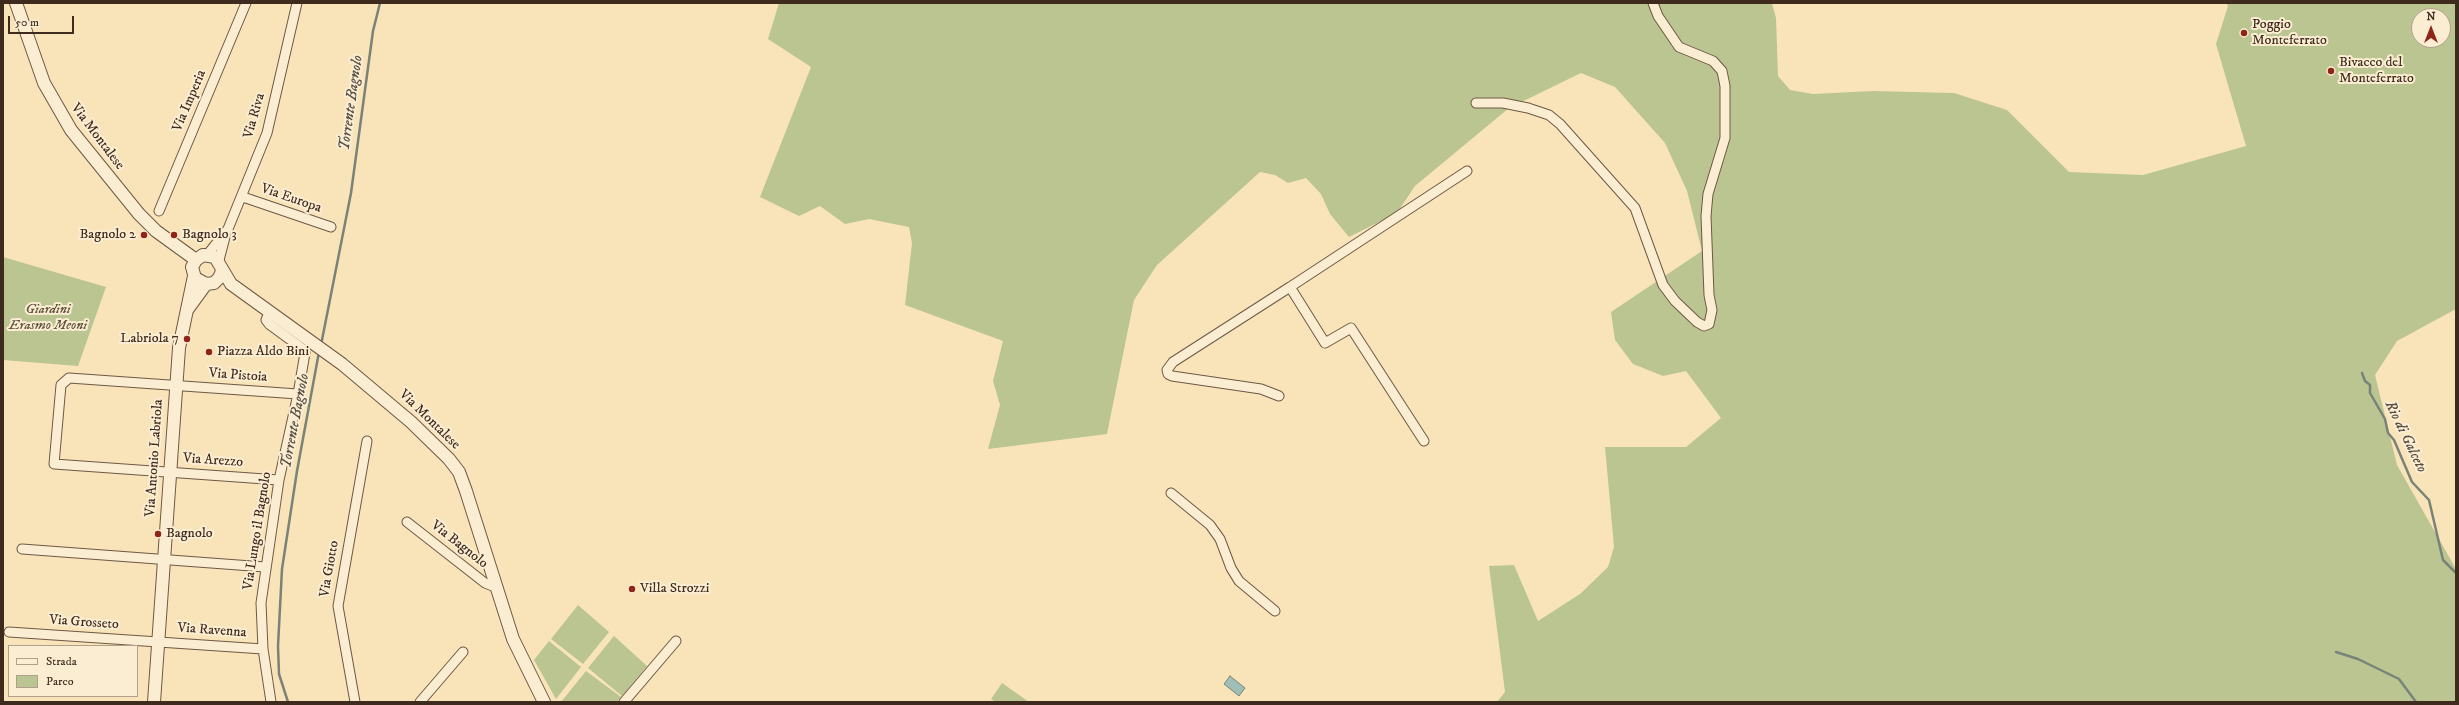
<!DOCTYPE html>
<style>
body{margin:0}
#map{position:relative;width:2459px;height:705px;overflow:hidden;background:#f9e4b9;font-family:"IM FELL DW Pica",serif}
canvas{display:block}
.frame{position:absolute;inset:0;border:4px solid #3f2a1e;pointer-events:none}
.legend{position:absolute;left:8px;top:645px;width:130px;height:52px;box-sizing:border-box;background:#fbedd2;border:1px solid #b09f8a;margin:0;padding:5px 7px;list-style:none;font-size:12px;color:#3f2a1e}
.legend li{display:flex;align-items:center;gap:8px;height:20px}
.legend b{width:20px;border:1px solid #b09f8a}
.north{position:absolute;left:2411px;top:8px;width:40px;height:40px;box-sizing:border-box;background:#fbedd2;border:1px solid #b09f8a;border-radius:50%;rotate:0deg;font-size:11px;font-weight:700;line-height:16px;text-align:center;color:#3f2a1e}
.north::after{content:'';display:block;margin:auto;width:14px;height:18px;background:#8f2418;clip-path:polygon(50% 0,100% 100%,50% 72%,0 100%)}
.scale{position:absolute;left:8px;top:16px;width:66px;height:18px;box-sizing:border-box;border:2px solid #3f2a1e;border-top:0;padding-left:5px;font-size:12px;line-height:14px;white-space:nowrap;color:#3f2a1e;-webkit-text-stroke:3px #fbedd2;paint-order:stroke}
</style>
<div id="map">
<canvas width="2459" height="705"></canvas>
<div class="frame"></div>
<ul class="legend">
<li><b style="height:5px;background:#fbedd2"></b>Strada</li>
<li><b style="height:11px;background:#bbc591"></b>Parco</li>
</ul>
<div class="north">N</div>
<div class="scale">50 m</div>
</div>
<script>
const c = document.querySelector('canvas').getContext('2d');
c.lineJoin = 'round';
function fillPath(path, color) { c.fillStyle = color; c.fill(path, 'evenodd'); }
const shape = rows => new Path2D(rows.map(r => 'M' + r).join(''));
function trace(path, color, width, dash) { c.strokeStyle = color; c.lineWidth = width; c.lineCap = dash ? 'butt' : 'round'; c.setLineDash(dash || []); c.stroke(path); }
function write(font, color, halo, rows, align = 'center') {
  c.font = font + ' "IM FELL DW Pica",serif'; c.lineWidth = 4; c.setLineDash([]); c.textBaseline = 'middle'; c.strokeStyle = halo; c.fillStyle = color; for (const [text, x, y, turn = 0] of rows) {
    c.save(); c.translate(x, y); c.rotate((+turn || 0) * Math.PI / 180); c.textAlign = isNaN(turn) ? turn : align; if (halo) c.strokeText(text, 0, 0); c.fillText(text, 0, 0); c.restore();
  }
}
fillPath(shape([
 [779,3,1772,3,1776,18,1778,76,1790,90,1813,94,1873,91,1954,93,2007,110,2069,172,2143,175,2246,146,2216,44,2228,6,2226,3,2456,3,2456,309,2397,341,2375,375,2397,465,2456,569,2456,702,1497,702,1505,692,1489,566,1514,565,1538,621,1580,594,1608,567,1614,547,1605,447,1686,447,1721,418,1686,371,1663,376,1633,364,1615,340,1611,312,1702,251,1687,191,1665,143,1615,87,1581,73,1509,108,1415,186,1397,213,1349,237,1330,214,1321,194,1306,178,1288,183,1275,175,1260,172,1157,265,1134,300,1107,434,988,449,1000,405,993,381,1003,341,905,305,912,243,909,227,869,219,845,224,820,206,799,216,760,197,811,67,768,39],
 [2419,16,2443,16,2443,40,2419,40],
 [3,257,106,287,78,366,3,360],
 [578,605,609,632,583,664,551,639],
 [614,636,647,666,622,696,588,668],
 [549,641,581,667,556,699,534,660],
 [586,671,621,697,617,702,561,702],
 [1002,683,1029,702,996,702,991,699]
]), '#bbc591');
const water = shape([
 [1230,676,1245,688,1239,696,1224,684,1230,676]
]);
fillPath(water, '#9fbeb5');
trace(water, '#798379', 1);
trace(shape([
 [321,345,351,193,373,31,380,3],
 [2362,373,2365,381,2370,385,2370,393,2385,419,2388,433,2394,440,2412,482,2429,500,2443,560,2456,573],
 [2336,652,2358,659,2399,679,2416,702],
 [288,702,279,674,278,646,282,569,297,471,319,352]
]), '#798379', 2.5);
const minor = shape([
 [1476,103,1503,103,1528,108,1549,115,1560,124,1635,208,1663,285,1675,301,1697,322,1704,326,1709,324,1712,310,1709,295,1706,216,1708,194,1725,138,1725,86,1722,71,1713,61,1679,47,1658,16,1653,3],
 [243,197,331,227],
 [159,211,246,3],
 [207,255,228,229,267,133,297,3],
 [219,260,225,237],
 [1290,287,1467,171],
 [269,313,266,320,269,324,303,349,305,353,298,394,279,480,261,603,263,649,271,702],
 [1279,396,1261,389,1172,376,1168,374,1167,370,1173,362,1290,287,1325,343,1351,328,1424,441],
 [279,480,54,464,61,385,69,378,298,394],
 [1171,493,1210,525,1220,539,1231,568,1239,581,1275,611],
 [407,522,485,583,495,587],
 [22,549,265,567],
 [9,632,263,649],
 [355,702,338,606,367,441],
 [420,702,463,652],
 [624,702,676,641]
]);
const tertiary = shape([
 [16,3,44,83,71,130,139,214,156,231,196,260],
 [222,271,219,278,214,283,206,284,195,278,192,267,196,260,203,255,215,257,231,284,342,364,411,422,449,459,459,472,466,491,513,639,544,702],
 [187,310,206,284],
 [154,702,179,348,194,276]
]);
trace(minor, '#6e5845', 11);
trace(tertiary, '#6e5845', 14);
trace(minor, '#fbedd2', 9);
trace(tertiary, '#fbedd2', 12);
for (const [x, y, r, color] of [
 [2244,33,4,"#8f2418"],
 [2331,71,4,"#8f2418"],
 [144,235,4,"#8f2418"],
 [174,235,4,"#8f2418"],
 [187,339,4,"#8f2418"],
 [209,352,4,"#8f2418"],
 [158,534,4,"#8f2418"],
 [632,589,4,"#8f2418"]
]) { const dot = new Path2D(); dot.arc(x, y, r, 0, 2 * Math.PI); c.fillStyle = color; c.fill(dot); trace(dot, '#fbedd2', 1.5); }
write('14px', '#3f2a1e', '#fbedd2', [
 ["Poggio",2252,25],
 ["Monteferrato",2252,41],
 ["Bivacco del",2339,63],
 ["Monteferrato",2339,79],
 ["Bagnolo 2",136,235,"right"],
 ["Bagnolo 3",182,235],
 ["Labriola 7",179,339,"right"],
 ["Piazza Aldo Bini",217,352],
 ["Bagnolo",166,534],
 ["Villa Strozzi",640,589]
], 'left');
write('14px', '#3f2a1e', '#fbedd2', [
 ["Via Imperia",190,101,-67],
 ["Via Riva",255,116,-74],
 ["Via Montalese",97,137,53],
 ["Via Europa",291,199,19],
 ["Via Pistoia",238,376,4],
 ["Via Montalese",429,420,44],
 ["Via Antonio Labriola",155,458,-86],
 ["Via Arezzo",213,461,4],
 ["Via Lungo il Bagnolo",258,531,-81],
 ["Via Bagnolo",459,545,38],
 ["Via Giotto",330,569,-80],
 ["Via Grosseto",84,623,4],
 ["Via Ravenna",212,631,4]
]);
write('italic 14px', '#5e513b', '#fbedd2', [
 ["Giardini",48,310],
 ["Erasmo Meoni",48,326]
]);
write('italic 15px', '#574f44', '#fbedd2', [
 ["Torrente Bagnolo",352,103,-82],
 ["Torrente Bagnolo",296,421,-79],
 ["Rio di Galceto",2405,437,64]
]);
</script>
